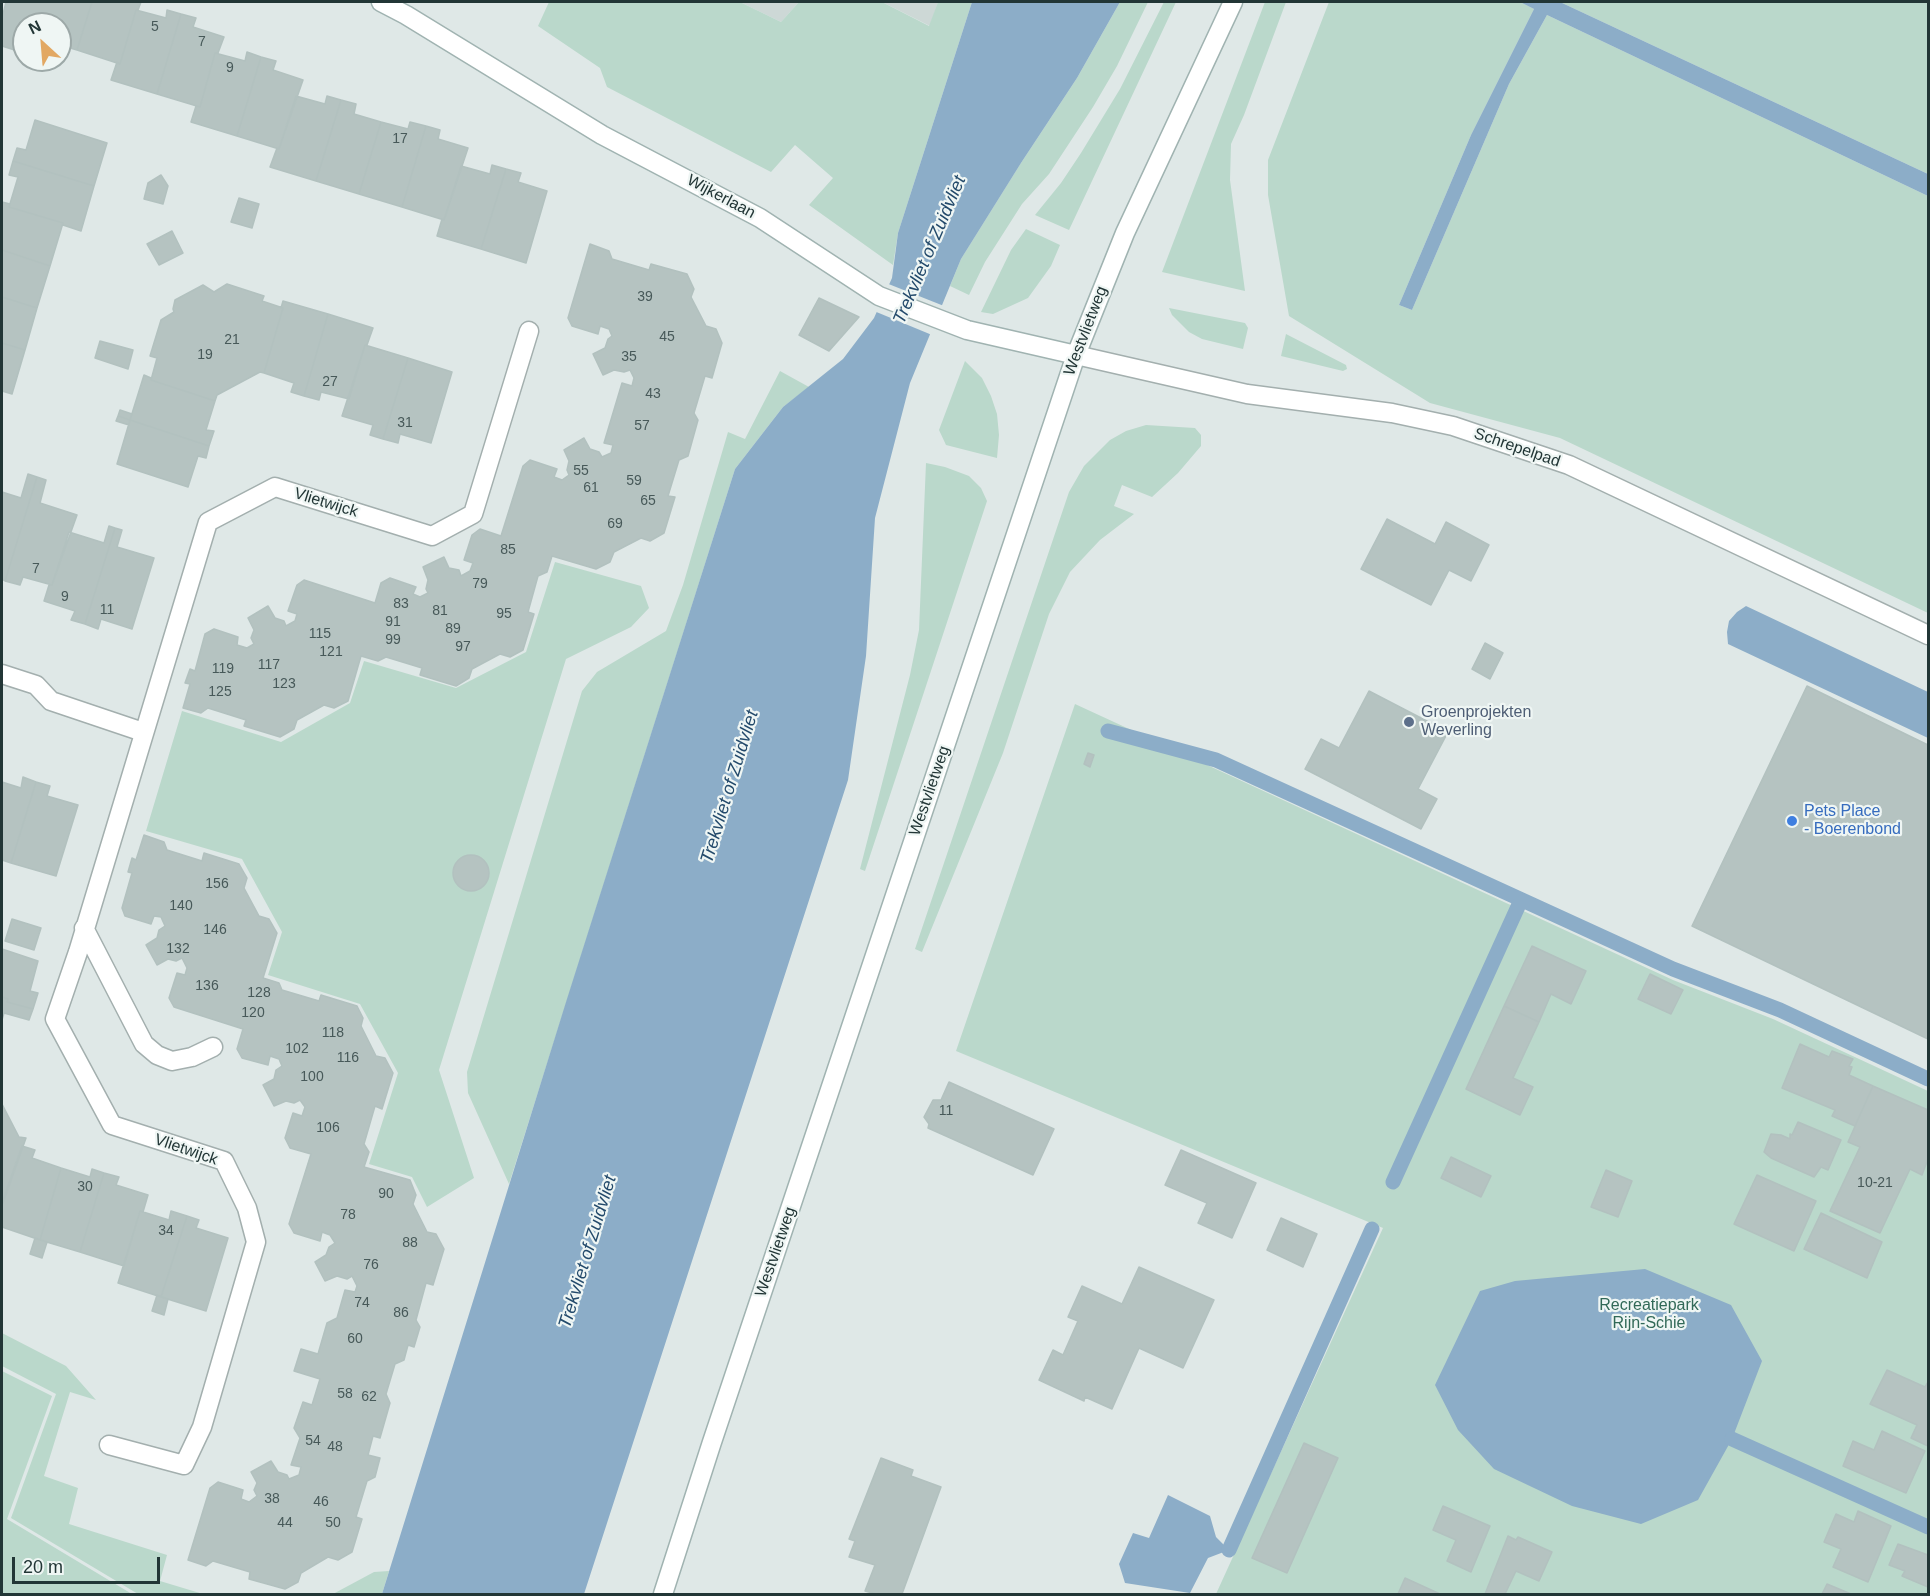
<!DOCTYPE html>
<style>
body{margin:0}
#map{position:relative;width:1930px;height:1596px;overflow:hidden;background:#dfe8e7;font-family:Arial,sans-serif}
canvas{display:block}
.frame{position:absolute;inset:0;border:3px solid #223636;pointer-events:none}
.north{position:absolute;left:12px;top:12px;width:60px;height:60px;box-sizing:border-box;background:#eff6f4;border:2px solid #9da9a8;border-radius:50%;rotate:334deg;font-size:16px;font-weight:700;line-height:24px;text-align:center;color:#223636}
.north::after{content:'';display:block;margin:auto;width:21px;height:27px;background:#e2a863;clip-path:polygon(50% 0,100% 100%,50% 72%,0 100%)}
.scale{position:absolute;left:12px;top:1557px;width:148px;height:27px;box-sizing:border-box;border:3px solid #223636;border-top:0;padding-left:8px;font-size:18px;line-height:21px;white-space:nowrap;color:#223636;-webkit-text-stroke:4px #eff6f4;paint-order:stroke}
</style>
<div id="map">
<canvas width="1930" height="1596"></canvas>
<div class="frame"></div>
<div class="north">N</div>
<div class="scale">20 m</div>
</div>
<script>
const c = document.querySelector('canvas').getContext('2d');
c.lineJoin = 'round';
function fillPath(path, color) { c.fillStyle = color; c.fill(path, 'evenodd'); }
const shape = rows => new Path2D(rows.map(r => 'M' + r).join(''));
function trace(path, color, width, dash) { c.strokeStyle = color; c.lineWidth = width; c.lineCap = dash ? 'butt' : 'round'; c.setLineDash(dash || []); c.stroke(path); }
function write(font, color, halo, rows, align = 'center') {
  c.font = font + ' Arial,sans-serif'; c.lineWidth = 4.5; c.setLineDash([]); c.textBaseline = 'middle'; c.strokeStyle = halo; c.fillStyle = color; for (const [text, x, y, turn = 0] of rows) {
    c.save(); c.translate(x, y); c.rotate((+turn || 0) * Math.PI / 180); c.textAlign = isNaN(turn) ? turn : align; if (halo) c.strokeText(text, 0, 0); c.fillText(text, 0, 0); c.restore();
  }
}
fillPath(shape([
 [740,2,799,2,781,22],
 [882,2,938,2,930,26]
]), '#cdd8d6');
fillPath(shape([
 [549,2,740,2,781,22,799,2,882,2,929,26,938,2,972,2,898,233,893,265,809,205,833,178,795,145,771,172,607,87,600,68,538,26],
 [1120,2,1148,2,1117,66,1093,107,1049,174,1022,204,985,262,969,295,950,286,961,259,1021,163,1077,78],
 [1164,2,1176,2,1069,230,1035,215,1061,183,1081,153,1120,89],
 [1265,2,1286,2,1244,115,1231,144,1230,180,1245,291,1162,272],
 [1329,2,1520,2,1534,9,1471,135,1399,305,1412,310,1509,84,1547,15,1928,196,1928,613,1560,438,1430,403,1289,316,1268,195,1268,160],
 [1560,2,1928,2,1928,174],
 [1026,229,1060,245,1051,266,1028,298,993,314,981,312,1011,250],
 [1169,308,1245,323,1248,328,1243,349,1202,339,1189,332,1172,315],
 [1286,334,1346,365,1347,369,1343,371,1281,356],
 [965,361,982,378,991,396,997,414,999,435,997,458,946,445,939,430],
 [780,371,809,387,783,407,735,469,509,1184,468,1093,467,1072,582,691,597,672,666,631,683,585,728,432,745,439],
 [1146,425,1195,428,1201,435,1201,446,1178,473,1152,497,1122,485,1114,506,1134,514,1100,540,1070,572,1049,614,1003,753,922,952,915,949,1069,492,1084,466,1110,440,1126,431],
 [926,463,945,467,969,476,981,488,987,501,865,871,860,869,910,675,919,630],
 [555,562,641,586,649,608,631,627,566,659,439,1070,474,1178,427,1207,412,1177,369,1164,398,1073,360,1004,268,975,282,932,242,859,146,831,182,711,281,742,350,703,364,661,456,688,526,652],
 [1075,704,1673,980,1773,1019,1928,1091,1928,1594,1216,1594,1383,1228,956,1051],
 [2,1333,66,1366,96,1400,70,1392,44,1476,78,1488,69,1524,167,1555,160,1581,203,1594,138,1594,11,1518,56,1394,2,1366],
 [2,1371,52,1396,7,1519,132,1594,2,1594],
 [389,1571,382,1594,333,1594,374,1572]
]), '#bad8cb');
fillPath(shape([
 [972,2,1120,2,1077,78,1021,163,961,259,910,383,875,518,866,656,848,780,584,1594,382,1594,566,1002,735,469,783,407,843,359,874,318,892,278,898,233],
 [1520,2,1560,2,1928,174,1928,196,1547,15,1509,84,1412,310,1399,305,1471,135,1534,9],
 [1746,606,1928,692,1928,738,1728,644,1727,632,1729,621,1737,612],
 [1645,1269,1731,1305,1762,1361,1732,1439,1698,1500,1641,1524,1572,1506,1494,1469,1458,1430,1435,1385,1480,1291,1515,1281],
 [1168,1495,1210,1516,1216,1537,1229,1550,1208,1558,1190,1593,1125,1583,1119,1564,1133,1533,1149,1538]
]), '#8cadc8');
fillPath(shape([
 [886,283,944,306,932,335,874,311]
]), '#dfe8e7');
trace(shape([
 [1108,731,1216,760,1673,969,1780,1010,1928,1079],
 [1393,1182,1521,900],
 [1732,1439,1928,1527],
 [1229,1550,1372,1229]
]), '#8cadc8', 15);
const building = shape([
 [6,2,92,2,77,50,60,45,60,24,24,24,24,53,2,46,2,18,6,2],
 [92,2,141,2,138,10,136,10,120,64,77,50,92,2],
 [136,10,166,18,167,10,181,14,157,94,111,80,117,62,120,64,136,10],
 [181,14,196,18,193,27,224,37,218,53,215,53,200,107,157,94,181,14],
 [247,52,261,57,237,136,191,122,196,106,200,107,215,53,245,61,247,52],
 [261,57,276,61,273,70,303,80,279,149,237,136,261,57],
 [296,96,325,104,327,96,341,100,316,181,270,167,277,148,279,149,296,96],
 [341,100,356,104,354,114,381,122,359,194,316,181,341,100],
 [35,120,107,143,94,186,13,161,17,148,26,150,35,120],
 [381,122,408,129,410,122,426,126,402,207,359,194,381,122],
 [426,126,440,130,438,139,468,148,444,220,402,207,426,126],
 [13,161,94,186,81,231,63,225,63,223,9,207,18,177,9,175,13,161],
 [492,165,506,169,481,249,437,236,442,219,444,220,461,166,490,174,492,165],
 [506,169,521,173,518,182,547,191,526,263,481,249,506,169],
 [161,175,168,186,163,204,144,199,148,183,161,175],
 [239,198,259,204,252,228,231,222,239,198],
 [2,202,10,204,9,207,63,223,50,266,2,250,2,202],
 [172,231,183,253,159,265,147,244,172,231],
 [590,244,609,251,612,259,649,270,651,264,687,274,694,289,691,297,706,326,716,329,722,343,712,378,705,376,694,413,698,420,688,456,679,460,668,496,675,497,664,533,650,541,641,538,614,552,610,562,596,569,552,556,547,572,538,576,528,612,534,614,523,650,510,657,500,654,472,669,469,678,456,686,420,675,422,668,386,657,378,661,361,656,348,701,334,708,324,705,297,720,294,729,280,737,244,726,246,720,208,708,201,713,183,708,190,684,185,683,190,669,195,671,205,634,214,629,238,637,237,645,247,648,254,644,251,638,254,630,248,618,268,606,275,618,284,621,286,626,295,621,297,614,288,611,297,585,304,580,375,603,381,583,390,578,416,587,413,594,420,597,428,593,426,589,428,580,423,567,444,557,449,568,459,570,461,576,470,571,473,563,464,560,472,535,480,529,501,536,523,466,530,460,557,469,554,477,562,480,569,475,567,470,569,461,564,450,584,438,590,449,599,452,602,457,611,453,613,445,604,443,622,383,632,386,634,378,630,370,624,372,614,370,603,375,593,354,605,348,608,339,612,336,609,329,600,326,598,334,572,326,568,318,590,244],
 [2,250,50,266,37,308,2,297,2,250],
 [227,284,264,296,262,301,283,308,264,373,260,372,217,395,215,401,151,380,157,358,150,356,161,320,174,312,173,309,175,300,203,285,214,292,227,284],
 [2,297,37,308,25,350,2,343,2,297],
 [819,298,859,317,829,351,799,335,819,298],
 [283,301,328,314,304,396,291,392,294,383,264,373,283,308,281,308,283,301],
 [328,314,373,328,367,345,365,345,349,399,321,392,319,400,304,396,328,314],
 [100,341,133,350,128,369,95,358,100,341],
 [2,343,25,350,12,394,2,391,2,343],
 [365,345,408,358,383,439,370,435,373,425,342,416,365,345],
 [408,358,452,372,431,443,400,434,398,443,383,439,408,358],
 [144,375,151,378,151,380,215,401,206,430,214,431,209,446,130,420,144,375],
 [120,410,132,414,130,420,118,416,120,410],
 [118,416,130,420,129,425,116,421,118,416],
 [130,420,209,446,206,458,198,456,188,487,117,464,130,420],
 [28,474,37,477,5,581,2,579,2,492,21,498,28,474],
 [37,477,46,480,40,503,77,515,52,585,23,577,20,585,5,581,37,477],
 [1387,519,1435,544,1446,522,1489,545,1471,581,1449,570,1431,605,1361,569,1387,519],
 [109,526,115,528,85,624,71,620,75,611,44,601,49,585,52,585,69,532,104,543,109,526],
 [115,528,122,530,117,547,154,558,132,629,101,619,98,629,85,624,115,528],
 [1485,643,1503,653,1490,679,1472,669,1485,643],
 [1807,686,1928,745,1928,1039,1692,926,1807,686],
 [1369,691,1448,732,1418,789,1437,799,1421,829,1305,769,1321,739,1339,748,1369,691],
 [1088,753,1094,755,1090,767,1084,764,1088,753],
 [23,777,36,782,11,863,2,860,2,782,21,788,23,777],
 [36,782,50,786,47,796,78,805,56,876,11,863,36,782],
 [144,835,164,842,167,850,202,861,204,853,239,864,247,878,244,888,259,916,269,919,277,933,263,978,279,983,282,990,319,1001,321,995,357,1006,363,1018,361,1026,376,1056,385,1058,393,1073,382,1109,375,1106,364,1144,369,1152,364,1167,410,1180,416,1195,413,1204,427,1232,436,1234,444,1249,433,1285,426,1283,416,1320,420,1327,414,1347,408,1345,404,1360,395,1364,386,1394,390,1403,380,1438,373,1436,368,1455,380,1458,375,1477,367,1481,356,1517,362,1519,352,1552,338,1560,328,1557,301,1573,298,1582,285,1589,249,1579,250,1572,213,1561,206,1566,188,1560,210,1488,218,1482,243,1490,241,1499,249,1502,257,1496,254,1490,257,1483,251,1472,271,1461,278,1472,287,1475,289,1479,299,1475,301,1467,291,1465,300,1438,294,1428,303,1402,312,1405,320,1379,294,1371,301,1349,318,1354,327,1323,337,1318,345,1290,355,1292,357,1286,352,1276,347,1279,337,1276,325,1281,315,1262,326,1255,329,1247,335,1243,330,1235,322,1232,320,1241,294,1233,289,1224,311,1154,290,1148,285,1138,293,1113,302,1116,305,1107,300,1100,294,1103,286,1101,274,1106,263,1085,274,1079,276,1070,282,1066,279,1059,270,1056,268,1065,242,1058,237,1049,243,1029,174,1007,169,998,177,973,185,975,187,968,182,958,176,961,168,959,157,965,146,945,157,938,159,930,165,926,161,917,154,916,151,924,125,916,122,908,132,873,128,872,132,858,136,860,144,835],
 '453 873a18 18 0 1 1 36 0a18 18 0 1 1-36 0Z',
 [12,919,41,928,34,950,5,941,12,919],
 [1532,946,1586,971,1571,1004,1551,994,1539,1022,1504,1006,1532,946],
 [2,949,38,961,30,991,38,993,33,1009,7,1002,8,999,2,997,2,949],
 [1650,974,1683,990,1671,1014,1638,999,1650,974],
 [2,997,8,999,7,1002,33,1009,29,1020,4,1013,2,1020,2,997],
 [1504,1006,1539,1022,1513,1078,1533,1087,1520,1115,1466,1089,1504,1006],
 [1800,1044,1829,1057,1832,1051,1853,1059,1849,1066,1852,1067,1849,1075,1873,1086,1855,1126,1832,1116,1835,1110,1782,1088,1800,1044],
 [949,1082,1054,1129,1033,1175,928,1128,929,1124,924,1117,933,1100,941,1100,949,1082],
 [1873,1086,1928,1110,1928,1159,1922,1175,1910,1169,1880,1233,1830,1211,1860,1147,1848,1142,1873,1086],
 [2,1104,19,1137,26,1138,3,1203,2,1202,2,1104],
 [1798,1122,1841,1140,1828,1170,1821,1167,1814,1177,1771,1158,1764,1152,1771,1134,1781,1135,1790,1139,1790,1134,1792,1135,1798,1122],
 [22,1146,35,1150,32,1158,61,1168,40,1240,2,1227,2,1203,22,1146],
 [1181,1150,1256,1183,1232,1238,1198,1223,1207,1203,1165,1185,1181,1150],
 [1451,1157,1491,1176,1481,1197,1441,1178,1451,1157],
 [61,1168,90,1177,92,1169,104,1173,80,1252,40,1240,61,1168],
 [1606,1170,1632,1181,1618,1217,1591,1207,1606,1170],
 [104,1173,119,1177,116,1185,148,1195,143,1212,140,1211,124,1266,80,1252,104,1173],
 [1757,1175,1816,1201,1794,1251,1734,1224,1757,1175],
 [140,1211,169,1220,171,1211,187,1216,161,1297,118,1283,140,1211],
 [1821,1213,1882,1242,1867,1278,1804,1249,1821,1213],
 [187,1216,199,1220,196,1228,228,1238,206,1311,161,1297,187,1216],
 [1281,1218,1317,1234,1303,1267,1267,1250,1281,1218],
 [35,1238,47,1242,42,1258,30,1254,35,1238],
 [1139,1267,1214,1300,1183,1368,1139,1348,1112,1409,1085,1397,1084,1401,1039,1380,1053,1350,1063,1355,1078,1321,1068,1317,1082,1286,1122,1304,1139,1267],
 [157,1295,168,1299,164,1315,152,1311,157,1295],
 [1887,1370,1925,1387,1928,1382,1928,1446,1911,1438,1917,1425,1870,1404,1887,1370],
 [1882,1431,1925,1451,1906,1493,1843,1466,1853,1441,1874,1450,1882,1431],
 [1304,1443,1338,1458,1287,1573,1252,1558,1304,1443],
 [881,1458,913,1470,911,1476,941,1487,902,1594,876,1594,865,1591,875,1565,849,1557,855,1541,849,1539,881,1458],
 [1443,1506,1490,1526,1471,1572,1447,1561,1456,1540,1433,1530,1443,1506],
 [1858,1511,1891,1526,1868,1582,1833,1567,1841,1549,1824,1542,1836,1514,1854,1522,1858,1511],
 [1508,1536,1516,1540,1518,1537,1552,1552,1539,1581,1516,1571,1505,1594,1485,1594,1508,1536],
 [1898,1544,1928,1555,1928,1587,1902,1576,1905,1571,1889,1565,1898,1544],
 [1405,1578,1440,1594,1398,1594,1405,1578],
 [1827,1584,1851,1594,1822,1594,1827,1584]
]);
fillPath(building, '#b5c3c1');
trace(building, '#b2c1bf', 1.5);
const street = shape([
 [1076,355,1247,394,1392,413,1453,426,1569,465,1928,635],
 [2,674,36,685,51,701,143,732],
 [84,928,144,1044,157,1055,172,1061,192,1057,213,1047],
 [109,1445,184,1465,202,1427,256,1242,247,1208,224,1161,112,1125,55,1019,78,952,208,522,275,487,432,536,473,514,529,331]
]);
const secondary = shape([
 [381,2,406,15,602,135,760,218,879,296,967,330,1076,355],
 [663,1594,712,1442,1076,355,1125,233,1233,2]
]);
trace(street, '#a3afae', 21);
trace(secondary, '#a0b3b1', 21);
trace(street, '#fff', 18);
trace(secondary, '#fff', 18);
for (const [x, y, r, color] of [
 [1409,722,6,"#5c6f8a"],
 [1792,821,6,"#3f7fe0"]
]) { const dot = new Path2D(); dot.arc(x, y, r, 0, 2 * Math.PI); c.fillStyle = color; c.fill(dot); trace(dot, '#eff6f4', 2); }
write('14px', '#475959', null, [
 ["5",155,27],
 ["7",202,42],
 ["9",230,68],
 ["17",400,139],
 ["39",645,297],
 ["45",667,337],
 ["21",232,340],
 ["19",205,355],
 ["35",629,357],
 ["27",330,382],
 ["43",653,394],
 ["31",405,423],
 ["57",642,426],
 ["55",581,471],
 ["59",634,481],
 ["61",591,488],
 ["65",648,501],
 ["69",615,524],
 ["85",508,550],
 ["7",36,569],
 ["79",480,584],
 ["9",65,597],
 ["83",401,604],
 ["11",107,610],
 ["81",440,611],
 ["95",504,614],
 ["91",393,622],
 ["89",453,629],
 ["115",320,634],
 ["99",393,640],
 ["97",463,647],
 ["121",331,652],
 ["117",269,665],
 ["119",223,669],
 ["123",284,684],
 ["125",220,692],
 ["156",217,884],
 ["140",181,906],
 ["146",215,930],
 ["132",178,949],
 ["136",207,986],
 ["128",259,993],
 ["120",253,1013],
 ["118",333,1033],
 ["102",297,1049],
 ["116",348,1058],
 ["100",312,1077],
 ["11",946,1111],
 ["106",328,1128],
 ["10-21",1875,1183],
 ["30",85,1187],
 ["90",386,1194],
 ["78",348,1215],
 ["34",166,1231],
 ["88",410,1243],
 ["76",371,1265],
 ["74",362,1303],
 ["86",401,1313],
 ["60",355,1339],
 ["58",345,1394],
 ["62",369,1397],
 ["54",313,1441],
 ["48",335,1447],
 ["38",272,1499],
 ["46",321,1502],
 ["44",285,1523],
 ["50",333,1523]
]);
write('16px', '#223636', '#eff6f4', [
 ["Wijkerlaan",721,197,28],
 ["Westvlietweg",1086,331,-69],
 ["Schrepelpad",1517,448,19],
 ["Vlietwijck",326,503,17],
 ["Westvlietweg",930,791,-71],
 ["Vlietwijck",186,1150,19],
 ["Westvlietweg",776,1252,-71]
]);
write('16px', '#4e5e75', '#eff6f4', [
 ["Groenprojekten",1421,713],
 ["Weverling",1421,731]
], 'left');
write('16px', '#366cbe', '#eff6f4', [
 ["Pets Place",1804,812],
 ["- Boerenbond",1804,830]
], 'left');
write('16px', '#316957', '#eff6f4', [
 ["Recreatiepark",1649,1306],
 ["Rijn-Schie",1649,1324]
]);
write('italic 18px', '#234a6b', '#eff6f4', [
 ["Trekvliet of Zuidvliet",930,250,-67],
 ["Trekvliet of Zuidvliet",730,787,-73],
 ["Trekvliet of Zuidvliet",588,1252,-73]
]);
</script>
